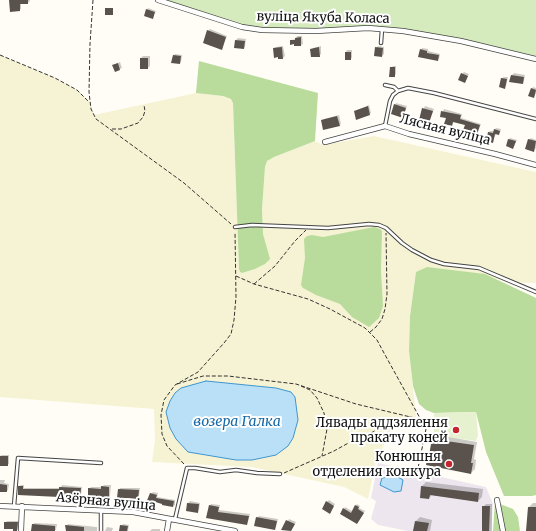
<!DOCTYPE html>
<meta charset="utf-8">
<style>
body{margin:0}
canvas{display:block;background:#fffdf5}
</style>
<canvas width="536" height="531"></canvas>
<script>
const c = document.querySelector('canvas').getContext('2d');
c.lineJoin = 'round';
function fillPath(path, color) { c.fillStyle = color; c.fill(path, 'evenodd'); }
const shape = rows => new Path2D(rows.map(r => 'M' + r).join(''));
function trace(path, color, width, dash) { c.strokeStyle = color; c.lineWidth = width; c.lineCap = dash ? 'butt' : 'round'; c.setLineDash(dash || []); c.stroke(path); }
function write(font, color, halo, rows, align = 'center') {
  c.font = font + ' Merriweather,serif'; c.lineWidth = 4; c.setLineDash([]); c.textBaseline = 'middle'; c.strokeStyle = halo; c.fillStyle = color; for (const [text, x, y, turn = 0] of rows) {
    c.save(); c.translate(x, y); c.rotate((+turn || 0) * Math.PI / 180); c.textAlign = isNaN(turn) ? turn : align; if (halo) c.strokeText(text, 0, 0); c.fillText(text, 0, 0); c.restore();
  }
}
fillPath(shape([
 [378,463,486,487,493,504,491,531,408,531,378,525,371,519,376,501,371,498]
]), '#eee6ef');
fillPath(shape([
 [0,55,55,78,77,90,90,102,94,115,196,93,223,96,231,99,233,103,239,269,240,272,242,273,255,269,265,264,269,259,263,234,262,209,265,167,267,161,274,157,315,141,323,145,374,136,536,172,536,283,507,282,478,273,416,272,410,316,409,351,417,425,394,423,376,461,368,499,344,487,252,467,152,462,155,440,154,409,0,397]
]), '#f6f3d4');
fillPath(shape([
 [158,0,536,0,536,59,461,41,368,28,316,31,242,27]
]), '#d5ebbd');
fillPath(shape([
 [199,61,318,93,315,141,274,157,267,161,265,167,262,209,263,234,270,259,265,264,255,269,242,273,240,272,239,269,233,103,231,99,223,96,196,93],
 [374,227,380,229,382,231,381,271,383,306,379,318,369,327,352,317,340,304,316,295,303,288,301,285,305,258,304,239,307,236,312,235,323,237],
 [427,267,485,274,536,298,536,495,532,496,504,496,486,452,476,412,434,413,426,410,419,404,413,386,409,351,410,316,416,272],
 [495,502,513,509,518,517,520,531,493,531]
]), '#b9dc9c');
fillPath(shape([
 [476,412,478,435,476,441,434,435,434,413]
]), '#e6f2cf');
const water = shape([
 [206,381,276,388,291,392,295,397,298,420,293,438,288,446,276,455,252,460,236,460,188,452,176,439,170,428,166,412,170,401,175,393,181,388,206,381],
 [396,476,403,480,401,491,394,492,380,485,382,478,396,476]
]);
fillPath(water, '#b9e0f7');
trace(water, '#3f96cf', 1);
fillPath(shape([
 [10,0,30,0,30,1,28,3,21,3,21,9,19,10],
 [148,8,156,11,152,18,147,10],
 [210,29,227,36,222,49,208,31],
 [297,36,302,36,303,44,301,45,291,40,296,39],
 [238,38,246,39,245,46,244,48,236,47,236,40],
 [283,46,285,56,283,58,279,56,274,49,276,47],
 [321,46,321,54,319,56,312,50,313,48],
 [378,46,384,47,384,54,382,56,376,48],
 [422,48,428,49,428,51,440,54,439,59,437,60,421,50],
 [347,50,352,50,352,58,350,59,346,52],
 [175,54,182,55,181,62,179,63,173,56],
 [143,56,150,56,150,66,148,68,141,58],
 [120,62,122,68,115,71,113,65],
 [393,66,396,66,396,74,394,76,391,68],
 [464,72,469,74,465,82,462,74],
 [514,73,525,75,524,81,522,83,512,75],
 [504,77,508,77,506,86,505,87,502,78],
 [533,87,536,88,536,93,534,97,532,89],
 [396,103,407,106,403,117,395,105],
 [369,105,371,113,370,114,355,111],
 [425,106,434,109,429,122,420,119],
 [444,109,462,114,461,118,481,124,477,135,476,136,466,124,454,121,452,125,447,117,441,116],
 [339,115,341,124,339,125,322,121,324,119],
 [496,128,501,129,500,133,498,134,496,134,492,142,489,132,490,131,494,131],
 [510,138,517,140,513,148,509,139],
 [531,138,536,140,536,148,534,151,529,140],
 [437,435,477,442,474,459,476,460,475,469,471,473,431,453,433,439],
 [2,455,9,455,9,464,7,465,0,456],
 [0,480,5,480,4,483,9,484,8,490,7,491,0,491],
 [426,482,483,489,482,497,478,501,432,495,429,498,421,497,422,486],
 [21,485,24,485,24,488,60,488,62,485,82,487,81,495,80,497,19,494,19,486],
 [104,485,111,485,110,496,109,498,89,489,91,487,102,487],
 [120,488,140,488,139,496,137,498,119,490],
 [153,492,158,493,157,497,175,500,175,505,173,506,154,501,151,503,151,494],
 [329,500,335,504,331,511,327,502],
 [190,501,200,503,199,510,197,512,188,503],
 [533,503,536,503,536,531,527,531,529,507],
 [211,504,220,505,219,510,250,514,248,522,247,524,208,517,210,506],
 [357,504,360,506,359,508,365,511,357,523,344,509,345,507,352,511],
 [486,504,492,504,492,531,483,531,483,507],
 [259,516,278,519,276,527,275,529,257,518],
 [420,517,432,520,430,531,415,531,416,521],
 [289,519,296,522,291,531,283,529],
 [7,521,19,521,19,528,17,530,5,523],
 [34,523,57,524,56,530,37,531,33,525],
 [68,524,97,527,97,531,67,531,66,526],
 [123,524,129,525,128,531,120,531,121,526],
 [107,527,113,528,112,531,105,531],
 [152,529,160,529,160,531,150,531]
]), '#0003');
fillPath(shape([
 [9,0,28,0,28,4,20,4,20,11,10,12],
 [105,8,113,8,113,15,105,15],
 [146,9,155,12,153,19,144,16],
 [207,30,226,37,222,50,203,43],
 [301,37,301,46,294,46,294,44,290,45,290,40,295,40,295,38],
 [235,40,245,41,244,49,234,48],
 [282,47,283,59,278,59,278,57,274,58,273,48],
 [319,47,320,57,311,57,310,49],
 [375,47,383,48,382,57,374,56],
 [420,49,427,51,427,53,439,55,438,61,418,57],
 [345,52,351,52,351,60,345,60],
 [173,55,181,56,180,64,171,63],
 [140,58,148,58,148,69,140,69],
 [118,63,120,70,115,72,112,65],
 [390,67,395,67,395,77,389,77],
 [461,73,468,76,465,83,458,80],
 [511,75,524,77,523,84,509,82],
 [501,78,507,79,505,89,499,87],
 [531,88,536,90,534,98,528,96],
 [394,104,406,108,403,118,391,114],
 [368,106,370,115,356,120,354,111],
 [422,108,433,111,429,123,419,120],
 [441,111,461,115,460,119,480,125,476,137,462,133,465,125,453,122,452,126,444,124,446,118,440,117],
 [337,116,340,126,323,130,321,120],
 [494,129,500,131,499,135,495,134,493,143,486,141,488,132,493,133],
 [508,139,516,141,513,149,506,146],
 [528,139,536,141,534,152,525,149],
 [432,439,474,445,471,463,473,463,471,474,426,465,428,455,429,455],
 [0,456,8,456,8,466,0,466],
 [0,484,7,485,7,492,0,492],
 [18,486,23,486,23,489,59,489,59,487,81,488,80,498,18,495],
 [101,486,109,487,109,499,88,499,88,488,101,489],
 [421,486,479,493,478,502,430,495,429,499,420,498],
 [118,489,139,490,138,499,125,498,125,499,117,498],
 [150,493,157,495,156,498,174,501,173,507,162,505,162,504,152,501,152,504,146,503],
 [326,501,334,506,330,514,322,509],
 [187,503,199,504,198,513,186,511],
 [209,505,219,507,218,512,249,516,247,525,206,518],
 [355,505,359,507,358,509,364,513,357,524,340,514,343,508,351,513],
 [482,506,490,506,489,531,482,531],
 [528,507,536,507,536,531,526,531],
 [256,517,277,521,275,530,254,526],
 [286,520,295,524,291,531,281,530],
 [415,521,429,523,427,531,413,531],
 [4,522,18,522,17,531,13,531,13,529,4,529],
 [32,524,55,526,55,531,31,531],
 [65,525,84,527,84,531,66,531],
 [120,525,128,526,127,531,119,531]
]), '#5a524d');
const service = shape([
 [381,43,382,29],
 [385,85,394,87,398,91],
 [385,126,390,101,393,95,398,91,408,88,434,93,536,119],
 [235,227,252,225,328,228,369,224,379,225,386,228,402,243,412,250,431,260,444,264,479,268,536,292],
 [14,506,18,458,101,463],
 [175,519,187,468,195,468,220,472,236,470,257,473,280,474],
 [101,531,101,511]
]);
const minor = shape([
 [158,0,242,27,262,30,316,31,368,28,403,31,461,41,536,59],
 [325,142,385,126,409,134,495,154,536,165],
 [497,500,503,531],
 [0,506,133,512,235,531],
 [21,531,22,506],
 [167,531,169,519]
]);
trace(service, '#444', 4.5);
trace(minor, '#444', 6);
trace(shape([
 [93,0,90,44,89,92,91,109,96,119,184,183,231,224],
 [0,55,55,78,77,90,89,102],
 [112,129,121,129,138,123,143,117,145,111,144,105],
 [236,276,254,284,308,299,330,309,365,328,377,340,384,353,426,429,417,473],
 [254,284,275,266,295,241,306,230],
 [370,332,376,327,382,319,385,309,387,294,386,233],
 [177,384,203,376,228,376,296,384,356,404,419,419],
 [301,386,310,390,317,398,324,413,327,429,322,456],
 [184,464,167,446,162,434,161,415,164,400,175,385,198,372,224,343,231,334,234,320,236,297,235,232],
 [284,473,334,451,361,436,373,432,384,424,399,419,410,417]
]), '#333', 1, [4, 2]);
trace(service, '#fff', 2.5);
trace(minor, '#fff', 4.5);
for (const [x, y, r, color] of [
 [456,430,4,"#c4262e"],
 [449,464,4,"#c4262e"]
]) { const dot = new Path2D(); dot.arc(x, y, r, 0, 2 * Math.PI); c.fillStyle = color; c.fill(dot); trace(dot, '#fff', 1.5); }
write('13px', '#111', '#fff', [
 ["вуліца Якуба Коласа",323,18,1],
 ["Лясная вуліца",445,130,14],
 ["Азёрная вуліца",106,502,5]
]);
write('13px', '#111', '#fff', [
 ["Лявады аддзялення",448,423],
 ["пракату коней",448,438],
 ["Конюшня",441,457],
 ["отделения конкура",441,472]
], 'right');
write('italic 14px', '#1768a6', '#fff', [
 ["возера Галка",237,422]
]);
</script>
